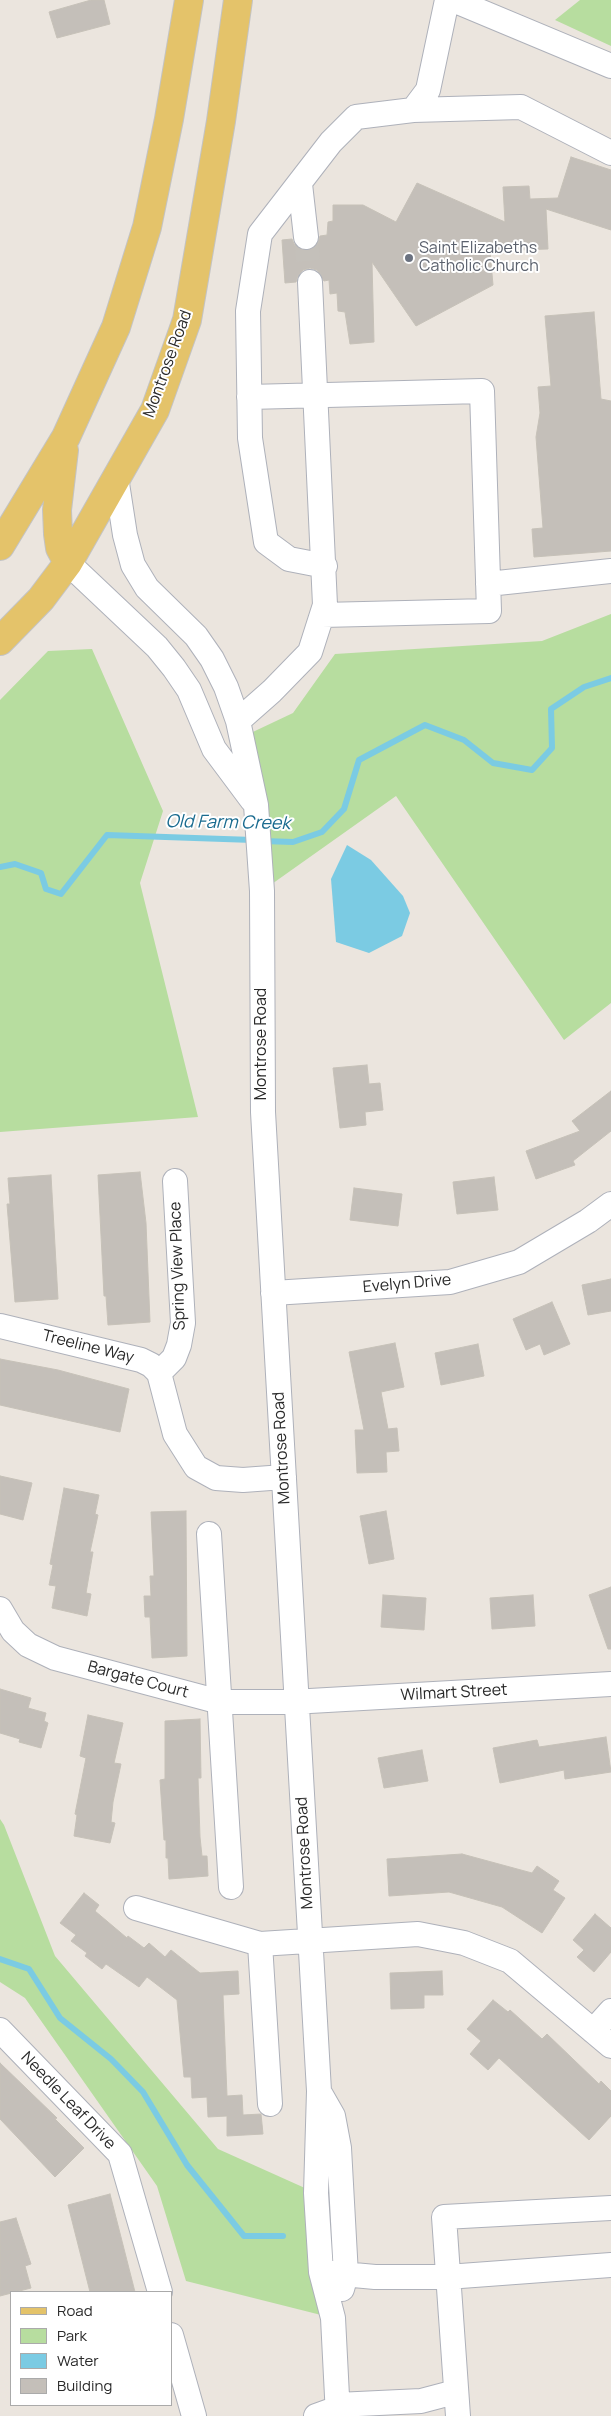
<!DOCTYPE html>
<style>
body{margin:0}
#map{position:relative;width:611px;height:2416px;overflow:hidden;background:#ebe5de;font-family:Manrope,sans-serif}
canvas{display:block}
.legend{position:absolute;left:10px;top:2291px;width:162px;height:115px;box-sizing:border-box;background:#fff;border:1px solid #aaa;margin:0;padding:6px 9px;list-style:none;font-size:15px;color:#2a2a2a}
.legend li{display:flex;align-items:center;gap:10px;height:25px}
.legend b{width:25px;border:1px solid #aaa}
</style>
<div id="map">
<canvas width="611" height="2416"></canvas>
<ul class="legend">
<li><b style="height:6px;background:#e4c36a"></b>Road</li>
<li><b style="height:14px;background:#b7dd9f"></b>Park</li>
<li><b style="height:14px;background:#7bcbe3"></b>Water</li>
<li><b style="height:14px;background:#c4bfb9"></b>Building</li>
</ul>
</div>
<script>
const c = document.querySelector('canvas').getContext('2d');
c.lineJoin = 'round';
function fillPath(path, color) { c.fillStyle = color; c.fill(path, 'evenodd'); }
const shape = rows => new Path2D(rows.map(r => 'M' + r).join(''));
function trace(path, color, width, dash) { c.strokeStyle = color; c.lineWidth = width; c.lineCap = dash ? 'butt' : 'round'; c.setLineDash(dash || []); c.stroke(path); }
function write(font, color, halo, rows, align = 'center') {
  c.font = font + ' Manrope,sans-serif'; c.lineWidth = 4; c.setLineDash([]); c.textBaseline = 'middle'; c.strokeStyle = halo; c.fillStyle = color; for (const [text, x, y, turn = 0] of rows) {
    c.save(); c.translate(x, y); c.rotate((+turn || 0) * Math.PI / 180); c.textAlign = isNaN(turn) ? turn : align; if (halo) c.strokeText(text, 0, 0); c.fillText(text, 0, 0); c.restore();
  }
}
fillPath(shape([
 [580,0,611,0,611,46,555,20],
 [611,614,611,1003,564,1040,396,796,262,891,238,739,293,713,335,654,542,641],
 [92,649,163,811,140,883,198,1117,0,1132,0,700,48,651],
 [0,1819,4,1825,55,1956,218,2149,316,2193,333,2318,186,2281,157,2186,25,1998,0,1982]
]), '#b7dd9f');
fillPath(shape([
 [347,845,371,860,403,896,410,913,402,936,369,953,336,942,331,879]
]), '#7bcbe3');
trace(shape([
 [263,841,293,842,322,832,344,809,359,760,425,725,464,740,493,763,532,770,552,748,551,709,584,687,611,678],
 [0,867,15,864,41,873,46,889,61,894,107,835,253,840],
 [0,1959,29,1969,60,2018,111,2059,143,2092,187,2165,244,2236,283,2236]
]), '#7bcbe3', 6);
const building = shape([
 [91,0,104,0,110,24,57,38,49,12,91,0],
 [571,157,611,170,611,230,546,209,548,249,490,251,493,285,416,326,372,262,374,342,350,344,345,312,338,311,337,293,330,294,329,280,324,281,317,270,310,268,303,270,298,275,296,282,285,283,282,240,292,239,295,246,301,250,314,248,318,243,320,236,327,235,328,222,333,221,333,205,363,205,396,222,417,183,505,222,503,187,529,186,530,199,558,198,571,157],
 [594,312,601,399,611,401,611,551,534,557,532,529,543,528,536,437,540,413,538,387,551,386,545,316,594,312],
 [367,1065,369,1084,380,1083,383,1110,365,1112,366,1125,340,1128,333,1068,367,1065],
 [611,1091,611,1131,573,1161,575,1165,536,1179,526,1151,580,1131,572,1121,611,1091],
 [140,1172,146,1223,150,1322,108,1325,106,1296,104,1296,98,1175,140,1172],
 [51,1175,58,1299,15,1302,7,1204,10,1204,8,1178,51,1175],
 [494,1177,498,1210,457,1214,453,1182,494,1177],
 [354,1188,402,1194,398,1226,350,1220,354,1188],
 [611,1279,611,1311,588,1315,582,1285,611,1279],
 [552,1302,570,1344,544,1355,540,1344,526,1350,513,1319,552,1302],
 [395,1343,404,1387,381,1392,388,1429,397,1428,399,1451,386,1452,387,1472,357,1473,355,1430,364,1430,349,1352,395,1343],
 [478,1344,484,1376,441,1385,435,1353,478,1344],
 [0,1359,58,1370,129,1389,120,1432,0,1405,0,1359],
 [0,1476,32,1483,23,1520,0,1514,0,1476],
 [64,1488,99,1495,95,1514,98,1515,90,1552,93,1552,86,1593,91,1594,87,1616,52,1608,56,1586,49,1585,53,1565,50,1564,64,1488],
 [186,1511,187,1656,152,1658,150,1617,145,1617,144,1596,151,1596,150,1576,154,1576,151,1512,186,1511],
 [386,1511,394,1559,369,1564,360,1516,386,1511],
 [611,1587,611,1649,608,1649,589,1595,611,1587],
 [383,1595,426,1598,424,1630,381,1627,383,1595],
 [533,1595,535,1626,492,1629,490,1598,533,1595],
 [0,1689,31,1698,28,1708,46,1713,44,1721,48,1723,41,1748,19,1742,20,1739,0,1733,0,1689],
 [88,1715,123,1723,114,1763,121,1764,113,1802,111,1822,115,1823,110,1843,74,1836,77,1815,75,1814,86,1758,80,1756,88,1715],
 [200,1719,201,1778,198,1778,200,1837,202,1856,207,1856,208,1876,169,1879,168,1858,166,1858,166,1840,164,1840,160,1780,165,1779,165,1721,200,1719],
 [606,1737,611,1772,565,1779,564,1770,500,1783,493,1748,537,1740,539,1747,606,1737],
 [422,1750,428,1781,384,1788,378,1758,422,1750],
 [462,1854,532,1873,537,1866,559,1881,553,1890,565,1898,542,1933,502,1907,449,1892,389,1896,387,1859,462,1854],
 [84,1893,99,1905,95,1911,127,1938,128,1936,144,1948,149,1943,165,1957,171,1950,200,1973,238,1971,239,1994,223,1995,227,2096,242,2095,243,2115,261,2114,263,2134,227,2136,227,2116,208,2117,207,2097,192,2098,191,2077,184,2077,177,2000,147,1977,139,1987,106,1964,102,1969,85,1956,87,1953,71,1941,76,1935,60,1923,84,1893],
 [595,1914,611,1928,611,1952,594,1972,577,1957,584,1950,573,1940,595,1914],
 [442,1971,443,1995,424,1995,424,2008,391,2009,390,1973,442,1971],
 [493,2000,508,2012,510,2010,542,2039,547,2034,599,2084,601,2081,611,2091,611,2116,589,2140,499,2058,488,2070,470,2054,481,2041,467,2029,493,2000],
 [0,2063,57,2118,55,2119,84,2148,55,2177,0,2119,0,2063],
 [110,2194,135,2292,90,2292,68,2205,110,2194],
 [16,2218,31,2264,25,2266,31,2288,0,2296,0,2222,16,2218]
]);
fillPath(building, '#c4bfb9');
trace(building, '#c6c1b8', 1);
trace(shape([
 [306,237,310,282]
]), '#c4c0ba', 24, [24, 12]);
const minor = shape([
 [453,0,611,66],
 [413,110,521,107,611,153],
 [300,184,306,237],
 [249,397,482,391,489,611,322,615],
 [116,477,125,535,133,565,147,588,196,636,212,659,226,687,238,721,256,805,262,891,263,1112,319,2091,316,2193,321,2272,333,2318,338,2416],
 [68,563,157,647,174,668,189,690,214,749,252,800],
 [325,566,289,559,266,542,250,438,248,311,260,234,331,142,356,117,413,110,428,90,447,0],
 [488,584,611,571],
 [238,721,272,691,310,652,325,605,310,282],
 [273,1293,450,1282,519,1262,588,1221,611,1204],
 [0,1326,141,1360,151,1365,159,1373,175,1434,196,1467,216,1478,243,1480,284,1477],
 [159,1373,174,1358,179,1345,183,1323,175,1181],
 [209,1534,231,1887],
 [0,1609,13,1631,28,1645,55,1658,220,1702,292,1702,611,1684],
 [136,1908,260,1944,418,1934,464,1943,510,1961,611,2046],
 [260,1944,270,2104],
 [0,2030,120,2154,160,2292],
 [593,2031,611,2011],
 [321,2095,333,2116,339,2148,346,2275,342,2289],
 [321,2272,375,2277,447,2277,611,2265],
 [171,2335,194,2416],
 [337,2405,421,2401,455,2392],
 [316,2416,338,2408],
 [458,2416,444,2217,611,2208]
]);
const major = shape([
 [64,450,57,510,58,534,60,548,68,563],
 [0,546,66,437,116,327,147,227,169,119,189,0],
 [0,641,41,599,68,563,155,410,187,320,221,121,238,0]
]);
trace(minor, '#aeb1ba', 26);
trace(major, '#c3c3c3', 30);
trace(minor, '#fff', 24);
trace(major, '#e4c36a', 28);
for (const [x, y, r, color] of [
 [409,258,5,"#6b7280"]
]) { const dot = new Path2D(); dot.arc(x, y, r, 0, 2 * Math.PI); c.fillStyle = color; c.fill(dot); trace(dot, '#fff', 2); }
write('16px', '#5b616d', '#fff', [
 ["Saint Elizabeths",419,249],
 ["Catholic Church",419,267]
], 'left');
write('16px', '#2a2a2a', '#fff', [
 ["Montrose Road",168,364,-70],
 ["Montrose Road",262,1044,-90],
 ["Spring View Place",178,1266,-92],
 ["Evelyn Drive",407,1284,-5],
 ["Treeline Way",88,1347,14],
 ["Montrose Road",282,1448,-93],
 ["Bargate Court",138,1680,15],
 ["Wilmart Street",454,1693,-3],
 ["Montrose Road",305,1853,-93],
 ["Needle Leaf Drive",68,2101,46]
]);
write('italic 18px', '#1a6b8f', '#fff', [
 ["Old Farm Creek",228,823,1]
]);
</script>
